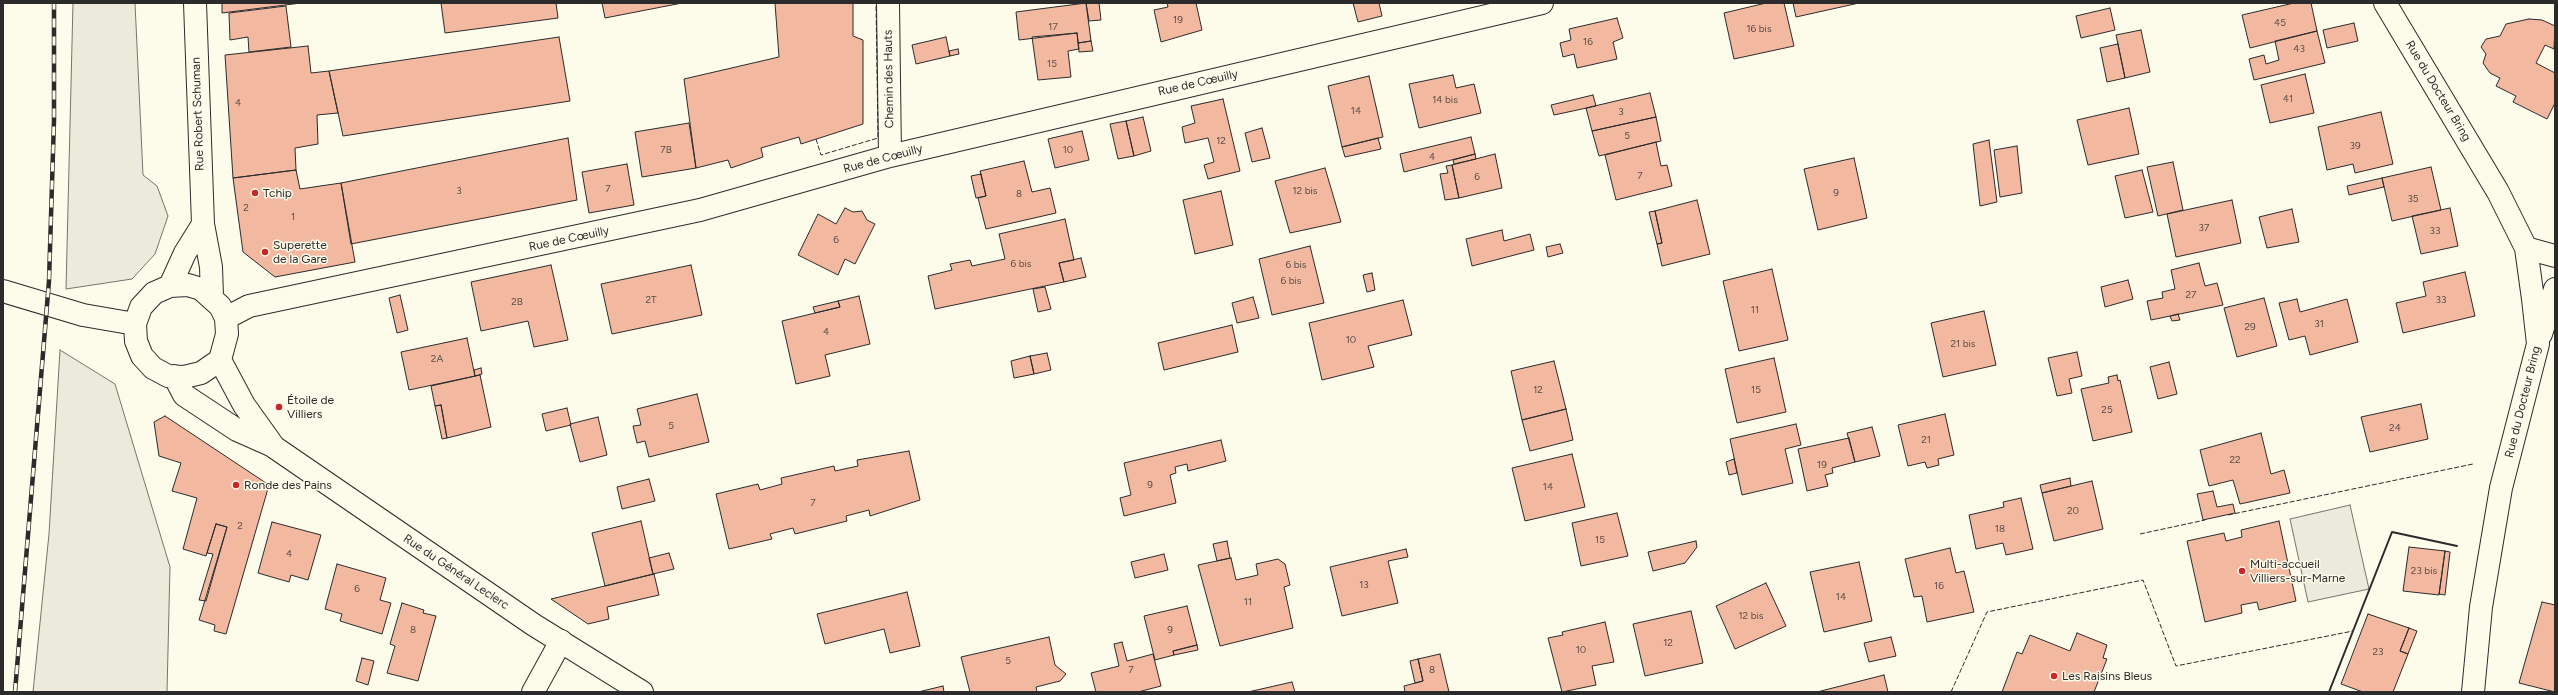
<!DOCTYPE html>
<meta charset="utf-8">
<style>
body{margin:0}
#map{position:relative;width:2558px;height:695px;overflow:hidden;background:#fdfbea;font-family:Figtree,sans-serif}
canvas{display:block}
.frame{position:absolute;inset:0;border:4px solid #2b2b2b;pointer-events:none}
</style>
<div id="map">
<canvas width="2558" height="695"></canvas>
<div class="frame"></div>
</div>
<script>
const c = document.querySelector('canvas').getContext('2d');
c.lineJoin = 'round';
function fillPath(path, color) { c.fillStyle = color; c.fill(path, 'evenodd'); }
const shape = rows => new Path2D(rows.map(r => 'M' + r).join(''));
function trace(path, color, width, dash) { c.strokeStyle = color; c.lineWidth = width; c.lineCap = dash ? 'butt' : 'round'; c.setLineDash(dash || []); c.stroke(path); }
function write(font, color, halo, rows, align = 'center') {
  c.font = font + ' Figtree,sans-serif'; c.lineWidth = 3; c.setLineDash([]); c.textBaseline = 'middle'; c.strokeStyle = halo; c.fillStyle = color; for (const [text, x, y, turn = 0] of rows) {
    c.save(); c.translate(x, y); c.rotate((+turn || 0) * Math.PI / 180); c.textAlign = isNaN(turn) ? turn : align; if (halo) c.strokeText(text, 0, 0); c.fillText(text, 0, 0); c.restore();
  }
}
const green = shape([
 [73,3,135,3,143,175,157,186,168,216,155,254,132,279,66,289,73,3],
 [60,350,115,384,170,567,167,692,33,692,49,534,60,350]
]);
fillPath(green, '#ecebdb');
trace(green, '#74746e', 1);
const parking = shape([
 [2350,505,2369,589,2308,602,2290,519,2350,505]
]);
fillPath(parking, '#eceadb');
trace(parking, '#74746e', 1);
const building = shape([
 [222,3,301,3,222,13,222,3],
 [441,3,556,3,558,18,445,33,441,3],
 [602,3,682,3,605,18,602,3],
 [775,3,853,3,853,36,863,40,863,124,801,144,799,137,761,148,763,157,731,168,728,160,696,168,684,79,779,57,775,3],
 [1086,3,1091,41,1078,43,1077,33,1019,40,1016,12,1086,3],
 [1086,3,1099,3,1101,20,1089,21,1086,3],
 [1167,3,1196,3,1202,30,1161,42,1154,10,1168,7,1167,3],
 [1353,3,1379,3,1382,16,1358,22,1353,3],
 [1766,3,1784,3,1794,46,1734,59,1724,13,1766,3],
 [1793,3,1859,3,1796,17,1793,3],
 [2294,3,2311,3,2317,31,2250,48,2242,15,2294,3],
 [286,6,291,47,249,52,248,37,230,40,229,13,286,6],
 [2110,8,2115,30,2081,38,2076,16,2110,8],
 [1617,18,1623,38,1613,42,1617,59,1577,68,1574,54,1563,57,1560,43,1571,40,1569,29,1617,18],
 [2529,19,2542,20,2555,26,2554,49,2545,45,2536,63,2555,73,2555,103,2547,119,2513,102,2516,96,2496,86,2500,78,2490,73,2483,63,2486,54,2481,47,2486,39,2500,36,2506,24,2529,19],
 [2354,23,2358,41,2327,48,2323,30,2354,23],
 [2141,30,2150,72,2125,78,2116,35,2141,30],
 [2317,31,2325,63,2254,80,2249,59,2264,55,2266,64,2279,60,2275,41,2317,31],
 [1077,33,1079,49,1068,51,1071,77,1038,80,1032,37,1077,33],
 [559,37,570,101,343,136,329,71,559,37],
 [946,37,950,56,916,64,912,45,946,37],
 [1091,41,1093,51,1079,52,1078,43,1091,41],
 [2118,44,2125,78,2107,82,2100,48,2118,44],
 [308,46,311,73,329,71,338,113,317,115,318,144,295,148,296,170,233,178,225,55,308,46],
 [958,49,959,54,950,56,949,51,958,49],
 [2305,74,2314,113,2270,123,2261,85,2305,74],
 [1453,75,1456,88,1474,84,1481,113,1419,128,1409,84,1453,75],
 [1369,76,1383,137,1342,147,1328,86,1369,76],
 [1650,93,1656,117,1592,131,1586,108,1650,93],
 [1593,95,1596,106,1554,115,1551,105,1593,95],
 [1223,99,1240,171,1208,179,1204,165,1214,162,1208,138,1185,143,1182,127,1195,123,1191,106,1223,99],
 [2129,108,2139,154,2088,165,2077,120,2129,108],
 [2381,112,2393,164,2355,173,2353,164,2327,170,2318,127,2381,112],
 [1143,117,1151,151,1134,156,1126,121,1143,117],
 [1656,117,1661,141,1599,156,1592,131,1656,117],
 [1126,121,1134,156,1118,159,1110,124,1126,121],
 [689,123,696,168,642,177,635,132,689,123],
 [1262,128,1270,158,1252,162,1245,133,1262,128],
 [1082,131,1089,160,1055,168,1048,139,1082,131],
 [1471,137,1475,154,1404,172,1400,154,1471,137],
 [568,138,577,200,351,244,341,183,568,138],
 [1378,138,1381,149,1345,157,1342,147,1378,138],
 [1989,140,1997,202,1980,206,1973,144,1989,140],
 [1656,142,1661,166,1667,165,1672,186,1616,200,1605,155,1656,142],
 [2017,146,2022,193,2000,197,1994,150,2017,146],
 [1475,154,1476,159,1454,164,1453,160,1475,154],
 [1495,154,1502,188,1459,198,1452,165,1495,154],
 [1854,158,1867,218,1818,230,1804,169,1854,158],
 [1024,161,1032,192,1050,188,1056,213,986,229,978,198,986,196,980,171,1024,161],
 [2173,162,2183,210,2158,216,2147,167,2173,162],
 [627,164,634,205,589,213,582,172,627,164],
 [1452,165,1459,198,1445,200,1440,174,1448,173,1446,166,1452,165],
 [2431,167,2441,210,2392,221,2382,178,2431,167],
 [1325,168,1341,222,1290,233,1275,181,1325,168],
 [296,170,300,189,341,183,355,262,275,277,243,252,233,178,296,170],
 [2142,170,2153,212,2125,218,2115,176,2142,170],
 [981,174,986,196,976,198,971,176,981,174],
 [2382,178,2384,187,2349,195,2347,186,2382,178],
 [1221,191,1233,245,1195,254,1183,200,1221,191],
 [1697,200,1710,254,1662,266,1657,244,1662,243,1655,211,1697,200],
 [2232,200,2241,243,2176,257,2167,214,2232,200],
 [845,208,853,212,862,211,867,220,875,224,855,264,845,259,838,275,798,255,818,214,836,224,845,208],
 [2450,208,2458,246,2421,254,2412,216,2450,208],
 [2292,209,2299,242,2267,248,2259,217,2292,209],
 [1655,211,1662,243,1657,244,1649,212,1655,211],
 [1065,219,1074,260,1059,263,1064,282,935,309,928,276,952,270,950,264,970,260,972,266,1005,259,999,234,1065,219],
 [1502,230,1504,241,1530,234,1534,250,1472,266,1466,239,1502,230],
 [1560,244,1563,253,1548,257,1546,247,1560,244],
 [1310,246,1324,303,1272,315,1259,259,1310,246],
 [1081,258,1086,277,1064,282,1059,263,1081,258],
 [2199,263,2205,286,2217,283,2223,305,2151,320,2147,301,2163,298,2162,292,2175,289,2171,270,2199,263],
 [551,265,568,340,534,347,528,321,481,331,471,282,551,265],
 [691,265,702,315,612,334,601,284,691,265],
 [1772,269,1788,340,1739,351,1723,281,1772,269],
 [2465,272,2475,316,2403,333,2396,303,2426,296,2423,282,2465,272],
 [1372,273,1375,290,1367,292,1363,275,1372,273],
 [2128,280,2133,299,2105,307,2101,287,2128,280],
 [1045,287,1051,309,1038,312,1033,289,1045,287],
 [400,295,408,330,397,333,389,298,400,295],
 [859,296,870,344,825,355,830,376,796,384,782,321,840,307,838,301,859,296],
 [1253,297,1259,318,1237,323,1232,303,1253,297],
 [2264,298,2277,346,2237,357,2224,308,2264,298],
 [2297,299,2300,312,2347,299,2358,342,2310,355,2305,336,2289,340,2279,303,2297,299],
 [1403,300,1412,335,1368,346,1374,367,1322,380,1309,323,1403,300],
 [838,301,840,307,815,313,813,307,838,301],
 [1984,311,1996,365,1943,377,1931,323,1984,311],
 [2178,314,2180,320,2172,321,2170,316,2178,314],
 [1232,325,1238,352,1164,370,1158,343,1232,325],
 [467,338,475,376,409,390,401,352,467,338],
 [2077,352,2082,376,2069,379,2072,393,2057,396,2048,358,2077,352],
 [1047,353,1051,370,1034,374,1030,356,1047,353],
 [1030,356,1034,374,1014,378,1011,361,1030,356],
 [1774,358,1786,412,1737,423,1725,369,1774,358],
 [1554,361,1566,409,1522,420,1511,371,1554,361],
 [2169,362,2177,394,2158,399,2150,367,2169,362],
 [481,368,482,374,475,376,474,370,481,368],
 [480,375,491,427,447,438,441,405,435,406,431,386,480,375],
 [2117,375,2118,381,2120,380,2132,432,2093,441,2081,389,2109,383,2108,377,2117,375],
 [697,394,709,442,649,457,645,441,637,443,633,426,641,425,637,409,697,394],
 [2421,404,2428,439,2370,452,2361,417,2421,404],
 [441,405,447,438,442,439,435,406,441,405],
 [567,408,571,425,546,431,542,414,567,408],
 [1566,409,1573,440,1530,451,1522,420,1566,409],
 [1945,414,1954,455,1938,459,1939,465,1927,468,1925,462,1908,466,1898,425,1945,414],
 [165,416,269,485,226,634,214,631,215,625,199,620,227,527,216,524,206,556,183,549,197,498,172,491,181,463,159,456,154,422,165,416],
 [598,417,607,455,580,462,570,424,598,417],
 [1796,424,1801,445,1785,449,1793,483,1742,495,1730,439,1796,424],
 [1872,427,1880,456,1855,462,1847,433,1872,427],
 [2261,433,2271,474,2284,470,2290,493,2240,504,2233,480,2209,486,2200,450,2261,433],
 [1849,438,1855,462,1832,468,1833,473,1825,475,1828,486,1807,491,1798,449,1849,438],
 [1221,440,1226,461,1188,471,1187,464,1175,467,1176,473,1170,475,1176,503,1124,516,1120,498,1131,495,1124,463,1221,440],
 [909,451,920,500,870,516,869,510,846,516,847,521,795,534,793,528,770,534,772,539,729,549,716,494,758,484,760,490,782,484,781,478,834,466,835,471,858,466,857,460,909,451],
 [1572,454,1585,507,1525,521,1512,468,1572,454],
 [1734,459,1737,473,1729,475,1726,462,1734,459],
 [2070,478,2071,486,2042,493,2040,485,2070,478],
 [649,479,655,501,622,509,617,487,649,479],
 [2092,481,2103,529,2054,541,2042,493,2092,481],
 [2213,491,2217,507,2233,504,2235,513,2203,520,2197,494,2213,491],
 [2021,498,2033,549,2006,555,2003,543,1976,549,1969,515,2004,507,2003,502,2021,498],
 [1617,513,1628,556,1581,566,1572,523,1617,513],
 [641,521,653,574,605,586,592,533,641,521],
 [2279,521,2296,601,2259,610,2257,602,2241,605,2242,613,2205,622,2187,541,2224,533,2226,541,2242,537,2241,530,2279,521],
 [272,522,321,535,308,580,291,575,289,582,258,573,272,522],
 [216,524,227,527,206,601,199,600,213,554,207,553,216,524],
 [1227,541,1230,558,1217,561,1213,544,1227,541],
 [1696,541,1697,547,1685,563,1653,571,1648,552,1696,541],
 [2409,547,2445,551,2439,595,2403,591,2409,547],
 [1950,548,1956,573,1964,571,1974,612,1927,622,1922,596,1914,597,1905,559,1950,548],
 [1406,549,1408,557,1388,561,1398,603,1342,616,1330,567,1406,549],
 [2445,551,2450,552,2445,595,2439,594,2445,551],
 [669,553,674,569,653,574,649,558,669,553],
 [1164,554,1168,570,1135,578,1131,562,1164,554],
 [1231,558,1236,580,1258,575,1256,564,1278,559,1285,564,1290,585,1284,587,1293,628,1220,646,1198,565,1231,558],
 [1859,562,1872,621,1824,632,1810,572,1859,562],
 [337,564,386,578,380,600,391,603,382,634,340,621,342,614,325,609,337,564],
 [654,574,659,595,607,607,609,619,588,624,551,599,654,574],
 [1766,583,1786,626,1735,649,1716,606,1766,583],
 [907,592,920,646,890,653,884,629,825,644,817,614,907,592],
 [2542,602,2555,605,2555,692,2519,683,2542,602],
 [402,603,424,610,423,613,436,616,418,681,387,673,395,646,390,644,402,603],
 [1187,606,1197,645,1173,651,1174,655,1155,660,1144,616,1187,606],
 [1691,611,1703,663,1645,676,1633,624,1691,611],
 [2368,614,2409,628,2400,651,2408,654,2393,692,2363,692,2341,684,2368,614],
 [1605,622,1614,662,1592,666,1596,685,1562,692,1548,638,1563,635,1562,632,1605,622],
 [2409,628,2417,631,2408,654,2400,651,2409,628],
 [2077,633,2107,645,2103,658,2107,659,2094,692,2002,692,2017,652,2022,654,2030,635,2070,651,2077,633],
 [1049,637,1055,665,1066,674,1060,681,1036,687,1037,692,970,692,961,657,1049,637],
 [1891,637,1896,656,1869,662,1864,643,1891,637],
 [1122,642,1127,661,1153,654,1161,686,1138,692,1096,692,1091,673,1119,666,1114,644,1122,642],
 [1197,645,1198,650,1174,655,1173,651,1197,645],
 [1440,654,1449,692,1405,692,1404,686,1423,681,1418,659,1440,654],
 [362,658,374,661,368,685,356,681,362,658],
 [1418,659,1423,681,1415,683,1410,661,1418,659],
 [1884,675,1888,692,1817,692,1884,675],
 [1292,682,1295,692,1248,692,1292,682],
 [943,686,944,692,918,692,943,686]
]);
fillPath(building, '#f2b8a0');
trace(building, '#2b2b2b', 1);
const minor = shape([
 [888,3,890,156],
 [226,318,249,306,700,210,890,156,1542,3],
 [533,692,561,641]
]);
const tertiary = shape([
 [2385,3,2498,192,2526,248,2533,299,2538,344,2501,488,2481,607,2473,692],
 [2526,248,2555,256],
 [2541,334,2555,289]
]);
const secondary = shape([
 [203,224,211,267,212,296],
 [188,285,201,289,220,306,226,318,227,334,220,360,201,373,184,377,168,376,153,368,142,356,136,341,135,324,141,307,154,293,170,286,188,285],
 [170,286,185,253,203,224,195,3],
 [3,291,83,315,135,324],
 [220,360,244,405,274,447,534,625,642,692],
 [174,376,184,395,237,430,273,446]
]);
trace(minor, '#2b2b2b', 24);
trace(tertiary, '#2b2b2b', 24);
trace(secondary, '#2b2b2b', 24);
trace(minor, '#fdfbea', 22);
trace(tertiary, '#fdfbea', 22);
trace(secondary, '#fdfbea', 22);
const rail = shape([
 [15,692,49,281,54,120,54,3]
]);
trace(rail, '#2b2b2b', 4.5);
trace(rail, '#fdfbea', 3, [9]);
trace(shape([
 [816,139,821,155,878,138,876,3],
 [2228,515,2473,464],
 [2140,534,2205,520],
 [1951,692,1987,612,2143,580,2176,666,2353,631]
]), '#2b2b2b', 1, [5, 2]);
trace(shape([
 [2329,692,2392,532,2457,546]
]), '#2b2b2b', 2);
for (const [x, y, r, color] of [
 [255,193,4,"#c62828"],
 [265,252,4,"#c62828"],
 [279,407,4,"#c62828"],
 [236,485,4,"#c62828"],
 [2242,571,4,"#c62828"],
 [2054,676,4,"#c62828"]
]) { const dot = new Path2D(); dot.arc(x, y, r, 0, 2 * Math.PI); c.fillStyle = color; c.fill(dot); trace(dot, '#fdfbea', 1.5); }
write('10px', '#5d4e48', null, [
 ["19",1178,20],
 ["45",2280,23],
 ["17",1053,27],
 ["16 bis",1759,29],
 ["16",1588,42],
 ["43",2299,49],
 ["15",1052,64],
 ["41",2288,99],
 ["14 bis",1445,100],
 ["4",238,103],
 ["14",1356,111],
 ["3",1621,112],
 ["5",1627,136],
 ["12",1221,141],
 ["39",2355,146],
 ["7B",666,150],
 ["10",1068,150],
 ["4",1432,157],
 ["7",1640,176],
 ["6",1477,177],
 ["7",608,189],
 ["3",459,191],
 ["12 bis",1305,191],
 ["9",1836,193],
 ["8",1019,194],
 ["35",2413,199],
 ["2",246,208],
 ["1",293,217],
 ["37",2204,228],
 ["33",2435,231],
 ["6",836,240],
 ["6 bis",1021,264],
 ["6 bis",1296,265],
 ["6 bis",1291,281],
 ["27",2191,295],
 ["2T",651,300],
 ["33",2441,300],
 ["2B",517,302],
 ["11",1755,310],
 ["31",2319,324],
 ["29",2250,327],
 ["4",826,332],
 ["10",1351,340],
 ["21 bis",1963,344],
 ["2A",437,359],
 ["12",1538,390],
 ["15",1756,390],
 ["25",2107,410],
 ["5",671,426],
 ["24",2395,428],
 ["21",1926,440],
 ["22",2235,460],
 ["19",1822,465],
 ["9",1150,485],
 ["14",1548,487],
 ["7",813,503],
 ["20",2073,511],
 ["2",240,526],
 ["18",2000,529],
 ["15",1600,540],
 ["4",289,554],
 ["23 bis",2424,571],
 ["13",1364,585],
 ["16",1939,586],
 ["6",357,589],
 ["14",1841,597],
 ["11",1248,602],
 ["12 bis",1751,616],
 ["8",413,630],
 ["9",1170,630],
 ["12",1668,643],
 ["10",1581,650],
 ["23",2378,652],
 ["5",1008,661],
 ["7",1131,670],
 ["8",1432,670]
]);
write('12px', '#2b2b2b', '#fdfbea', [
 ["Chemin des Hauts",889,79,-91],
 ["Rue de Cœuilly",1198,83,-13],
 ["Rue du Docteur Bring",2438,91,59],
 ["Rue Robert Schuman",198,114,-92],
 ["Rue de Cœuilly",883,159,-15],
 ["Rue de Cœuilly",569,239,-12],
 ["Rue du Docteur Bring",2523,402,-76],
 ["Rue du Général Leclerc",456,572,34]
]);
write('12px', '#2b2b2b', '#fdfbea', [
 ["Tchip",263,193],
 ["Superette",273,245],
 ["de la Gare",273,259],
 ["Étoile de",287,400],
 ["Villiers",287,414],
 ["Ronde des Pains",244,485],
 ["Multi-accueil",2250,564],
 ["Villiers-sur-Marne",2250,578],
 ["Les Raisins Bleus",2062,676]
], 'left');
</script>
